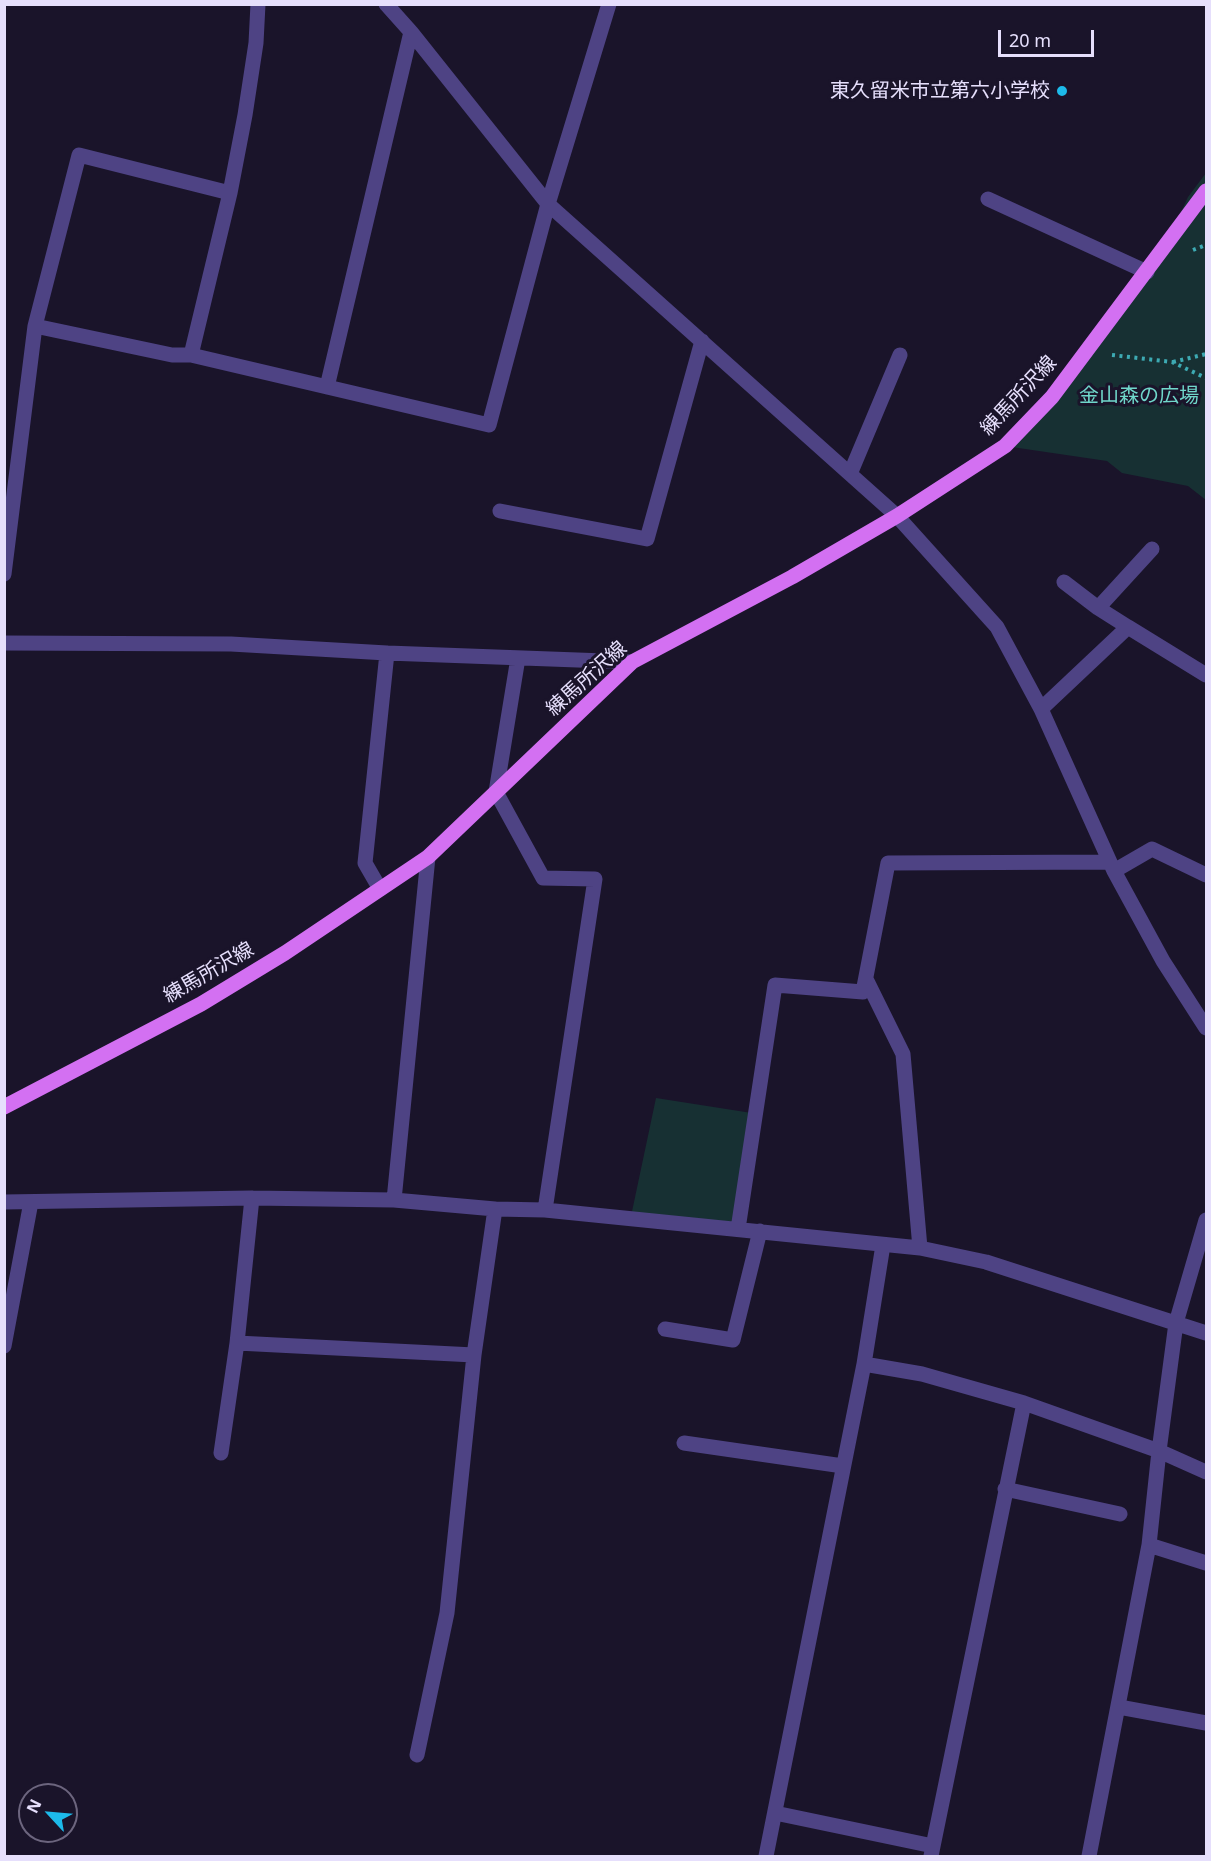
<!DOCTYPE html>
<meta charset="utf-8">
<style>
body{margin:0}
#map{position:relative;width:1211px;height:1861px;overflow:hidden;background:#1a142a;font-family:"Noto Sans",sans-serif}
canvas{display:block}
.frame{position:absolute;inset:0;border:6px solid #e6dffc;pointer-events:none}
.north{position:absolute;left:18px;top:1783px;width:60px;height:60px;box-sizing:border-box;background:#1a142a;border:2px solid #6c657e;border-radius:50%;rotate:296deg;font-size:16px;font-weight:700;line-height:24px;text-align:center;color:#e6dffc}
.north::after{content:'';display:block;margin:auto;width:21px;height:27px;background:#1dbaea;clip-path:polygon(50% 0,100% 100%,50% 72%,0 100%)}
.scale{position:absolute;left:998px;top:30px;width:96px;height:27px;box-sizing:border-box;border:3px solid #e6dffc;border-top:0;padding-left:8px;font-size:18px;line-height:21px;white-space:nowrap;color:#e6dffc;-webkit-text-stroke:4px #1a142a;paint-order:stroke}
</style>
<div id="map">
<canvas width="1211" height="1861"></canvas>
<div class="frame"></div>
<div class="north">N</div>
<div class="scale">20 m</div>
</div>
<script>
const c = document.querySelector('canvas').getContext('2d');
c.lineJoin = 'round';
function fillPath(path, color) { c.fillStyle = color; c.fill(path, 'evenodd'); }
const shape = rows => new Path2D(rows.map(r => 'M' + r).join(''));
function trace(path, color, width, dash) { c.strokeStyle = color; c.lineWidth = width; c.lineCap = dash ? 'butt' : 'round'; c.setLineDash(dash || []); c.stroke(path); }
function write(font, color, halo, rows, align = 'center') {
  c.font = font + ' "Noto Sans","Noto Sans JP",sans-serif'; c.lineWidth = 6; c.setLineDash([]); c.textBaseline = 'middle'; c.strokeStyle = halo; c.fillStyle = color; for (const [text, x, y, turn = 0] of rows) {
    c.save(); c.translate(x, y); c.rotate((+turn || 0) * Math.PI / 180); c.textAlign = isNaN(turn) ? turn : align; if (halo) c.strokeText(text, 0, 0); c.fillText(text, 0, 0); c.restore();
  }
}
fillPath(shape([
 [1206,173,1206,500,1188,486,1122,473,1107,461,1005,446,1164,249,1188,197],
 [656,1098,758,1114,732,1231,630,1221]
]), '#173033');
trace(shape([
 [1193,250,1206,245],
 [1112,355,1172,362,1206,378],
 [1173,362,1206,354]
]), '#3daab3', 4, [3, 4.5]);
trace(shape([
 [386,4,411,32,548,204,897,516,997,627,1041,709,1114,871,1163,961,1206,1028],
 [988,199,1147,272],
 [35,326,79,155,230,193],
 [191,355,489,425,548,204,609,4],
 [327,387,411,32],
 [850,474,900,355],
 [500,511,647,539,702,341],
 [4,574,35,326,172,355,191,355,230,193,245,115,256,43,258,4],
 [1064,582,1098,608,1128,627],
 [1098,608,1152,549],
 [4,643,231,644,387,653,632,662],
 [518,658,496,792,543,878,595,879,545,1210],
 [1041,709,1128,627,1206,675],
 [1114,871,1152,849,1206,875],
 [380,889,365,863,387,653],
 [866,979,903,1054,920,1248],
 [394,1200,428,857],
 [4,1202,252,1198,394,1200,495,1209,545,1210,920,1248,986,1262,1206,1333],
 [738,1229,775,985,863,992,888,863,1109,862],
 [665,1329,733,1340,760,1231],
 [237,1343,474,1355],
 [4,1346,31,1202],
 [864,1364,922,1374,1024,1403,1159,1451,1206,1472],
 [684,1443,843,1466],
 [221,1453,237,1343,252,1198],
 [1005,1489,1120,1514],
 [1149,1545,1206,1563],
 [1119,1707,1206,1723],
 [417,1755,447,1613,474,1355,495,1209],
 [775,1813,933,1846],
 [766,1856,864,1364,883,1245],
 [931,1856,1024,1403],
 [1089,1856,1149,1545,1159,1451,1176,1323,1206,1220]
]), '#4e4384', 15);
trace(shape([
 [4,1107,201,1004,285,953,428,857,632,662,792,577,897,516,1005,446,1052,397,1206,191]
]), '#d370f2', 15);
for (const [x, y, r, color] of [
 [1062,91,6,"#1dbaea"]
]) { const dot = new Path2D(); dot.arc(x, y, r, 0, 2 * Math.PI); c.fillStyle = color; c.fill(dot); trace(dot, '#1a142a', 2); }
write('20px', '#e6dffc', '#1a142a', [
 ["東久留米市立第六小学校",1050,91]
], 'right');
write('20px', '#e6dffc', '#1a142a', [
 ["練馬所沢線",1019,396,-47],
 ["練馬所沢線",587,679,-42],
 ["練馬所沢線",209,973,-30]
]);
write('20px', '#70d7cb', '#1a142a', [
 ["金山森の広場",1139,396]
]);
</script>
